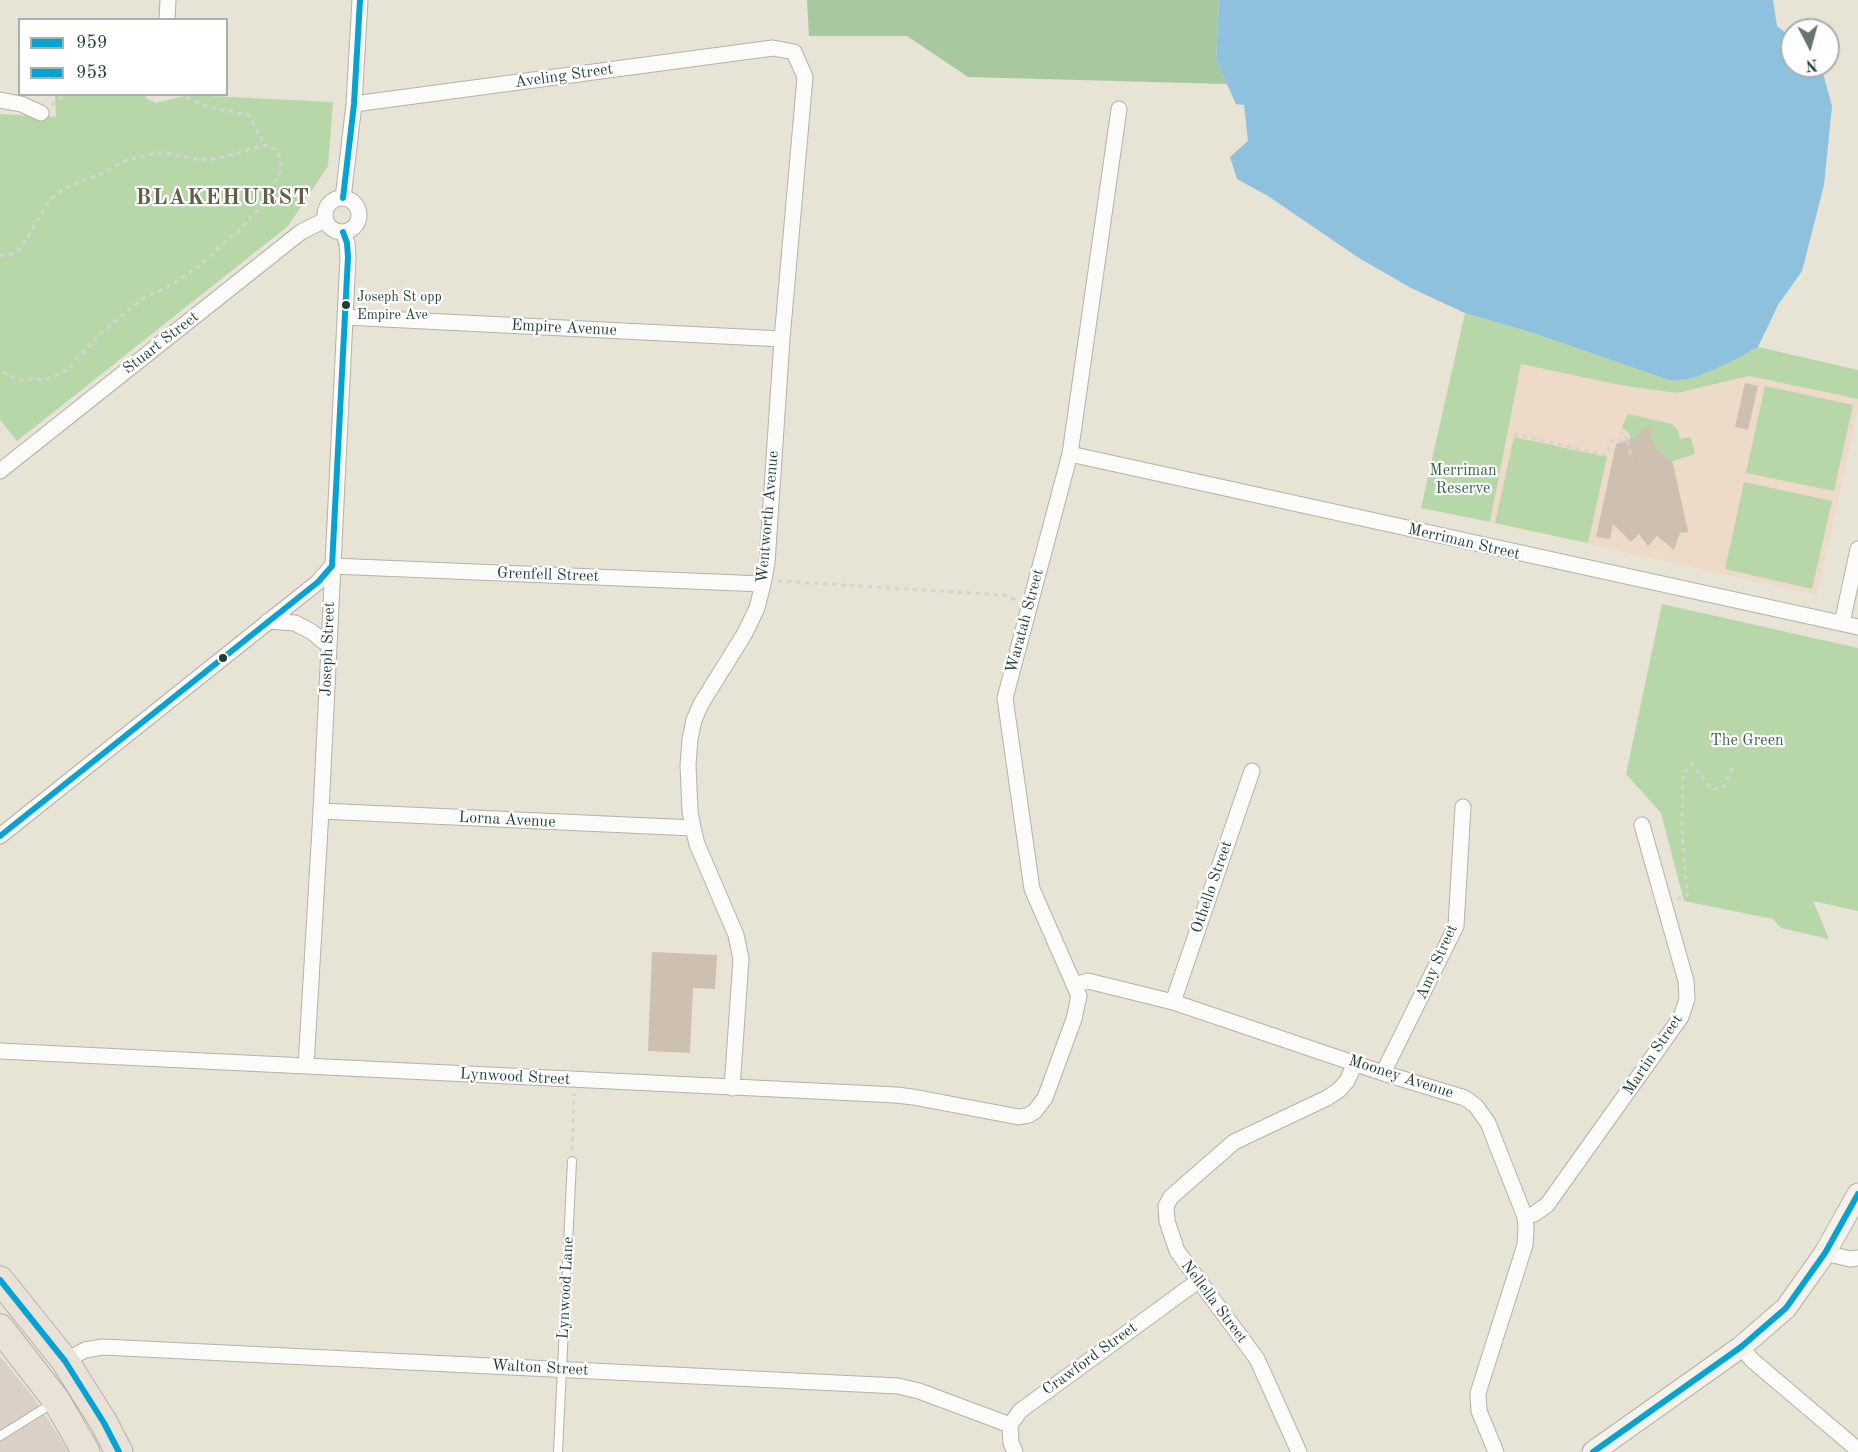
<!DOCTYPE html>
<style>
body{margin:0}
#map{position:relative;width:1858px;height:1452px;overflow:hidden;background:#e7e3d5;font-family:"Old Standard TT",serif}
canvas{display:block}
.legend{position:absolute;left:18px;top:18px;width:210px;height:78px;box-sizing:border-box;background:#fff;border:2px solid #a5b1ae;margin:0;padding:8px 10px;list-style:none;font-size:18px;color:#1f3d34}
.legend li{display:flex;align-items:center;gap:12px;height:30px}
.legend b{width:30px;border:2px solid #a5b1ae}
.north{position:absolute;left:1780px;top:18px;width:60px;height:60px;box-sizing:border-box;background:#fff;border:2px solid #a5b1ae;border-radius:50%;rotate:174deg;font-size:16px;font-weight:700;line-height:24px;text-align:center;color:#1f3d34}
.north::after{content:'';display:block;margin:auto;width:21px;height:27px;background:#65776c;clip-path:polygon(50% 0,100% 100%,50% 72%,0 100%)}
</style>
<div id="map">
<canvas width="1858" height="1452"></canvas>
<ul class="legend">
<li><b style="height:8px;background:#05a3d3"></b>959</li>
<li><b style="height:8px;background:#05a3d3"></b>953</li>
</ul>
<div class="north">N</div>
</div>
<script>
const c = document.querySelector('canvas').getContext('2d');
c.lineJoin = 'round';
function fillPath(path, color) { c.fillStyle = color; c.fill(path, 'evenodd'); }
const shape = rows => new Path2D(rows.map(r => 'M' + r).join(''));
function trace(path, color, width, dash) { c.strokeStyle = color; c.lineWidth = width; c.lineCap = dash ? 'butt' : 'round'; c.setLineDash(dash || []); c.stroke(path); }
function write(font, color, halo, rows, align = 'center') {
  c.font = font + ' "Old Standard TT",serif'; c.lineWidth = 4.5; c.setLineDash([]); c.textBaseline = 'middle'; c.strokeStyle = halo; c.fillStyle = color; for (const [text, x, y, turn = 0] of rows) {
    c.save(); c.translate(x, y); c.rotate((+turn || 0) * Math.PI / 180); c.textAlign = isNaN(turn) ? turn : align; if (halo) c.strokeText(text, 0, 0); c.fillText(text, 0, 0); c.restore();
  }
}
fillPath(shape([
 [1521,364,1625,386,1677,393,1749,376,1858,399,1858,409,1817,595,1490,522]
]), '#eedac9');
fillPath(shape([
 [0,1356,33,1397,69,1452,0,1452]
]), '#dad0c7');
fillPath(shape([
 [55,94,145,95,146,98,156,103,188,95,333,102,328,166,288,226,17,441,0,420,0,114,56,117],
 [1465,313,1530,332,1672,381,1694,378,1729,363,1758,347,1858,370,1858,399,1749,376,1677,393,1625,386,1521,364,1490,522,1421,508],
 [1765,386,1853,405,1834,491,1746,473],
 [1628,414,1672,424,1678,430,1680,439,1691,437,1695,454,1670,462,1631,440,1629,433,1622,428,1626,417],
 [1514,437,1607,457,1588,543,1495,523],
 [1744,482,1832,501,1812,589,1725,569],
 [1662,604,1858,648,1858,911,1813,901,1829,939,1781,928,1773,919,1684,901,1661,813,1626,774]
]), '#b7d7a8');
fillPath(shape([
 [807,0,1219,0,1216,60,1227,84,968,77,907,36,809,36]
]), '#a8c89f');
fillPath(shape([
 [1219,0,1773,0,1777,26,1792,38,1792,66,1821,66,1832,106,1824,185,1802,271,1778,305,1758,347,1729,363,1694,378,1672,381,1530,332,1465,313,1411,288,1359,258,1268,196,1237,179,1230,157,1248,141,1244,105,1236,104,1216,60]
]), '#8dc1dd');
fillPath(shape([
 [1745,383,1758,386,1748,430,1735,427],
 [1651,425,1651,436,1656,449,1673,463,1688,532,1680,533,1674,550,1657,536,1648,546,1639,534,1631,542,1613,524,1610,539,1596,537,1616,444,1637,437,1636,435],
 [652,952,717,955,715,989,693,988,690,1053,648,1051]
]), '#cdc0b1');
const lane = shape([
 [0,1436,53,1403],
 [558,1452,572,1161]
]);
const street = shape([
 [167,20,168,0],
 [0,100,21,104,41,113],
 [354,104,773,48,794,52,805,77,782,339,767,563,763,584,757,608,745,633,701,704,694,720,690,739,688,765,690,811,693,828,697,844,736,935,741,959,732,1088],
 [343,198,354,104,360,0],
 '325 215a17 17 0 1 1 34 0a17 17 0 1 1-34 0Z',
 [345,317,782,339],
 [1070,454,1858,627],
 [0,471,301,232,325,220],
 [332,566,763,584],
 [268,621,295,623,312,632,329,646],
 [1842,623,1858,549],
 [321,811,693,828],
 [0,836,318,582,332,566],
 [1075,985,1088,981,1173,1002,1383,1073,1465,1098,1476,1106,1488,1123,1525,1217,1526,1228,1525,1245,1478,1393,1479,1411,1496,1452],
 [1173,1002,1252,771],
 [0,1051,896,1095,913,1097,1019,1117,1029,1115,1035,1111,1045,1098,1074,1019,1079,996,1032,889,1005,698,1070,454,1119,109],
 [306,1066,321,811,348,257,347,243,343,232],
 [1383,1073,1456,926,1463,807],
 [1525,1217,1534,1214,1547,1205,1681,1017,1687,999,1686,981,1642,825],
 [1825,1253,1850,1259,1858,1258],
 [1741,1347,1752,1360,1858,1450],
 [65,1361,85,1350,103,1347,898,1386,919,1391,1010,1425],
 [1015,1452,1011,1443,1010,1425,1020,1411,1198,1281],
 [1299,1452,1257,1359,1177,1251,1167,1221,1166,1206,1171,1197,1234,1142,1327,1098,1339,1090,1347,1081,1355,1063]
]);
const secondary = shape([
 [1593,1452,1741,1347,1786,1308,1825,1253,1858,1194]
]);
const highway = shape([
 [0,1280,65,1361,104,1423,119,1452],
 [0,1328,56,1400,86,1452]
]);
trace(lane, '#b3b3aa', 10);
trace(street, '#b3b3aa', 17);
trace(secondary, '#b3b3aa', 23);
trace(highway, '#b3b3aa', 29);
trace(shape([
 [178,94,208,107,249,115,265,145],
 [52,105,65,95,78,94],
 [0,256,11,254,21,248,49,201,65,188,101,174,127,160,161,152,199,160,216,159,265,145,276,150,281,160,280,173,258,210,238,231,199,266,168,287,143,298,100,334,67,370,47,379,20,380,0,371],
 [1514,434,1606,455,1611,441,1627,441,1625,434,1621,432],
 [1627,441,1632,459],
 [778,581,1004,595,1016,600],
 [1677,899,1687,896,1682,829,1683,774,1692,764,1713,790,1725,786,1733,766],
 [572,1150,574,1094]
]), '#d3d4cf', 3, [4.5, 4.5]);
trace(lane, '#fbfbf9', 8);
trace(street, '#fbfbf9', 15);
trace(secondary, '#f5f1eb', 21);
trace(highway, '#eae2d7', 27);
trace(shape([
 [343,198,354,104,360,0],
 [0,836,318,582,332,566,348,257,347,243,343,232],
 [0,1280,65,1361,104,1423,119,1452]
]), '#05a3d3', 6);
trace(shape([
 [1593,1452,1741,1347,1786,1308,1825,1253,1858,1194]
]), '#05a3d3', 6);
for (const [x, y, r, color] of [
 [346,305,5,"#1f3d34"],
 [223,658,5,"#1f3d34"]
]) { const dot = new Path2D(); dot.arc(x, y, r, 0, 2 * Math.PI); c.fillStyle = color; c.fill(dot); trace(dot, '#fff', 2); }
write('14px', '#1f3d34', '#fff', [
 ["Joseph St opp",357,297],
 ["Empire Ave",357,315]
], 'left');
write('16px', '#1f3d34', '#fff', [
 ["Aveling Street",564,76,-8],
 ["Empire Avenue",564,328,3],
 ["Stuart Street",161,343,-38],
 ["Wentworth Avenue",768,517,-85],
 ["Merriman Street",1464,542,13],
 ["Grenfell Street",548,575,2],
 ["Waratah Street",1025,621,-75],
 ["Joseph Street",328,649,-88],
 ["Lorna Avenue",507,820,3],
 ["Othello Street",1212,887,-71],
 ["Amy Street",1437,962,-66],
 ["Martin Street",1653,1055,-56],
 ["Lynwood Street",515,1077,3],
 ["Mooney Avenue",1401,1077,18],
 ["Lynwood Lane",566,1288,-87],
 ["Nellella Street",1214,1302,53],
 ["Crawford Street",1090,1359,-36],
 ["Walton Street",540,1368,3]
]);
write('16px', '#3b6148', '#fff', [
 ["Merriman",1463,471],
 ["Reserve",1463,489],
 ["The Green",1747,741]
]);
c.letterSpacing = '1.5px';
write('bold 22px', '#5f5f4a', '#fff', [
 ["BLAKEHURST",223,198]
]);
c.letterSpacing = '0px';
</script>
